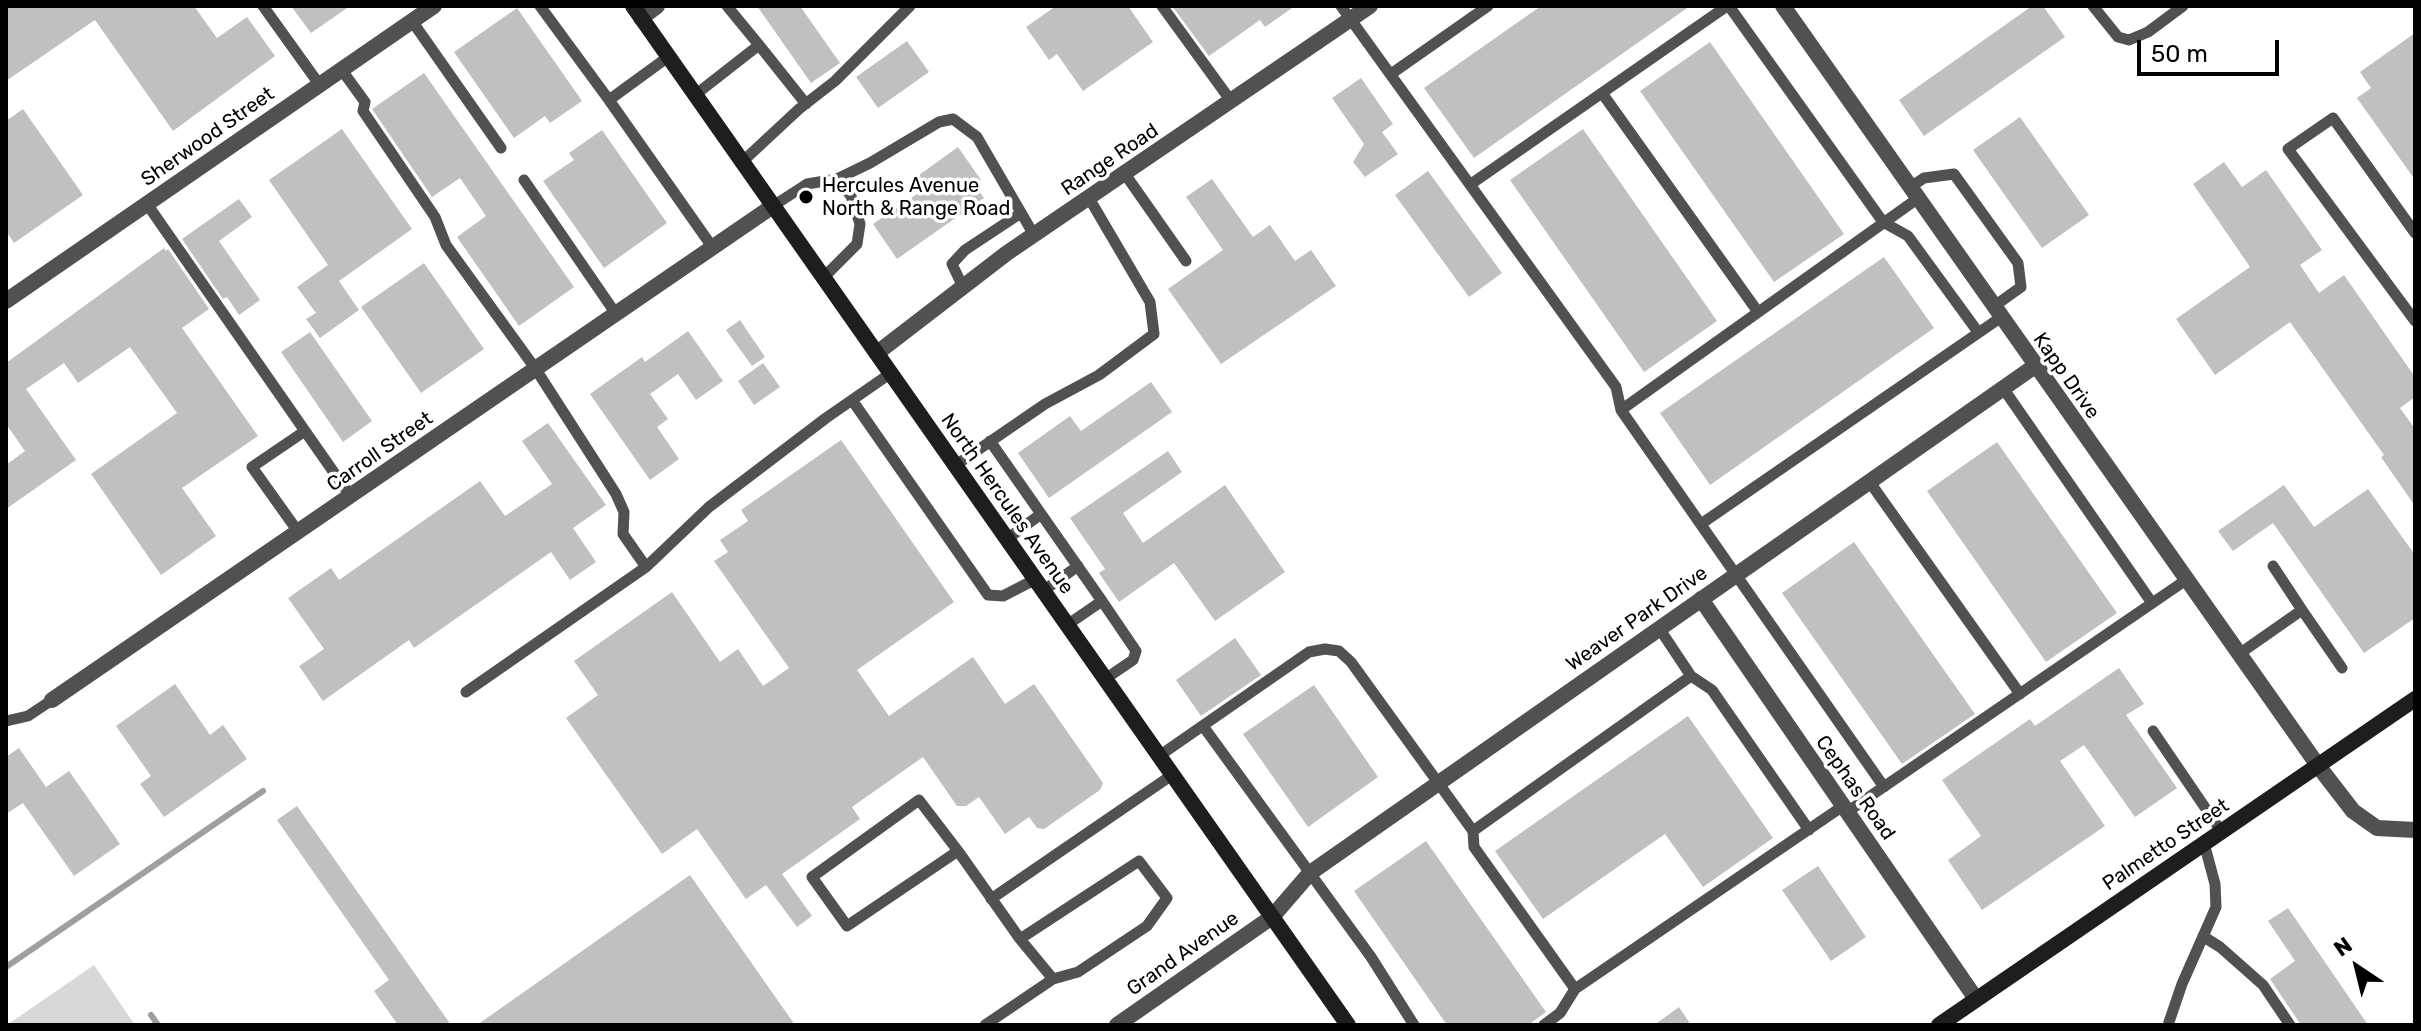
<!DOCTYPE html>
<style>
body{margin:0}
#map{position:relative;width:2421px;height:1031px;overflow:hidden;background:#fff;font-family:Rubik,sans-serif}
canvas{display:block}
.frame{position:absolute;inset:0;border:8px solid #000;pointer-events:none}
.north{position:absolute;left:2317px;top:927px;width:80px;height:80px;-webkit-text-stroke:6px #fff;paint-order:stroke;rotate:325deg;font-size:22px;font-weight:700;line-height:32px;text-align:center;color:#000}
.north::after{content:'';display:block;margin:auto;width:28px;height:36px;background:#000;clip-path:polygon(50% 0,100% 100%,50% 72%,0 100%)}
.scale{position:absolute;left:2137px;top:40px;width:142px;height:36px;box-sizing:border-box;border:4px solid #000;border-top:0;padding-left:10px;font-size:24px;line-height:28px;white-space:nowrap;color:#000;-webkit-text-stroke:6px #fff;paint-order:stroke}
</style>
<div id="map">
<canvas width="2421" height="1031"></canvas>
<div class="frame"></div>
<div class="north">N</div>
<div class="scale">50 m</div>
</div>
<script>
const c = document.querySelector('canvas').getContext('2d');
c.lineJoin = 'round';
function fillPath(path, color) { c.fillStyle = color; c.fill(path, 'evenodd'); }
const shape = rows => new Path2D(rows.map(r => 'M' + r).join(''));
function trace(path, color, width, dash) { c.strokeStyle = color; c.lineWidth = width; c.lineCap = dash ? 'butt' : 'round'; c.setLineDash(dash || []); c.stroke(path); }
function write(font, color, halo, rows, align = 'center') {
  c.font = font + ' Rubik,sans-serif'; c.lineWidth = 7; c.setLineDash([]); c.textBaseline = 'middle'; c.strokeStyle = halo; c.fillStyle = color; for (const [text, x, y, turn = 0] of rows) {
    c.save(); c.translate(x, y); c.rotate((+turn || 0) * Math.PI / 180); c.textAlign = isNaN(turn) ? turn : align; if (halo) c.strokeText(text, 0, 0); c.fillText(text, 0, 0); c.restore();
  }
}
fillPath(shape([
 [94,965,135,1025,7,1025]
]), '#d8d8d8');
trace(shape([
 [6,967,263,791],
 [151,1015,158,1025]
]), '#9f9f9f', 6);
fillPath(shape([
 [6,6,194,6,217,38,247,17,275,56,173,131,95,20,6,81],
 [291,6,350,6,311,33],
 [757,6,800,6,840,63,811,83],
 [1056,6,1128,6,1153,42,1083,91,1057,54,1049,60,1026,27],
 [1172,6,1295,6,1265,27,1260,20,1209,56],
 [1541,6,1690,6,1474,158,1424,88],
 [2032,6,2043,6,2065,37,1924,136,1899,100],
 [517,8,582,101,550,123,545,116,514,138,454,52],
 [2415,33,2415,180,2357,98,2371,88,2360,72],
 [907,41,929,72,878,108,856,77],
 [1710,42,1844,234,1774,282,1640,91],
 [424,73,574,287,519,326,457,237,486,216,460,178,432,197,372,109],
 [1361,78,1393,124,1382,132,1398,154,1365,177,1353,162,1364,144,1332,98],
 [23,109,83,195,14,243,6,231,6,121],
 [2020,117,2089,215,2042,248,1973,150],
 [342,129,412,229,339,281,359,310,320,338,306,319,316,313,297,287,328,265,269,180],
 [1583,129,1717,321,1644,372,1510,180],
 [602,130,667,223,604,268,543,181,574,160,569,153],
 [958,147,981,180,974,184,984,198,897,259,873,224,920,192,912,180],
 [2224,162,2242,187,2266,170,2322,250,2300,265,2319,293,2344,275,2415,377,2415,397,2400,408,2415,429,2415,506,2381,457,2384,455,2290,322,2215,375,2176,319,2250,267,2193,184],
 [1428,171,1502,273,1469,297,1395,195],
 [1212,179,1253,237,1270,225,1295,261,1311,250,1336,286,1221,364,1168,289,1223,250,1186,197],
 [239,199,252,217,219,241,260,300,239,315,227,297,223,299,182,239],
 [164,248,166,251,168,249,209,309,182,328,258,436,182,488,216,536,161,575,91,474,177,413,130,347,78,383,64,363,26,389,76,460,6,509,6,465,25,451,6,424,6,363],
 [1884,257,1934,328,1710,485,1660,413],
 [424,263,484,349,421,393,361,307],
 [740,320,765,357,752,366,726,330],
 [688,331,723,381,696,400,678,374,650,394,668,419,657,427,679,459,650,480,590,394,642,357,645,362],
 [310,332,372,421,343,442,281,352],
 [763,363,780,387,754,405,738,381],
 [1151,382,1172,412,1049,498,1018,453,1070,416,1081,431],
 [548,423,606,505,573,528,596,562,570,580,551,552,414,648,409,640,323,701,299,666,324,649,288,598,331,568,339,580,480,481,505,516,552,484,522,441],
 [841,440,954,602,857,670,889,716,973,657,1005,704,1034,684,1103,783,1100,790,1044,829,1037,828,1029,817,1005,834,979,797,966,806,957,806,923,757,852,807,860,819,782,874,812,916,797,927,766,885,746,899,697,829,662,854,566,718,598,695,574,661,672,592,720,662,738,649,763,686,789,668,714,561,728,552,720,540,748,521,741,510],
 [1997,442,2117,613,2046,662,1927,491],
 [1168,451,1182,472,1123,513,1143,543,1225,485,1285,572,1215,621,1174,563,1119,602,1099,573,1105,569,1070,518],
 [2284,485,2314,527,2368,489,2415,555,2415,618,2364,653,2273,523,2233,551,2218,531],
 [1854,542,1975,714,1902,764,1782,593],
 [1235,638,1261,675,1201,716,1176,680],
 [2119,668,2144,704,2126,715,2177,788,2135,817,2084,745,2060,761,2105,826,1982,910,1948,860,1981,836,1942,780,2030,719,2035,726],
 [175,684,210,735,223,725,247,759,164,817,140,784,151,776,116,726],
 [1314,685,1378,777,1308,827,1243,734],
 [1688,716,1773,838,1703,887,1665,834,1543,919,1495,851],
 [19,748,46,787,69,771,120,844,74,876,23,803,6,814,6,757],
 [297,806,451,1025,398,1025,374,991,389,980,277,820],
 [1426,841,1546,1012,1528,1025,1447,1025,1354,891],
 [1818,866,1866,937,1831,961,1782,890],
 [690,875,795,1025,477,1025],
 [2288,908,2368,1025,2301,1025,2270,979,2295,961,2268,921],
 [1679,1007,1691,1025,1654,1025]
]), '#c0c0c0');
trace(shape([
 [263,6,319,84],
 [540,6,609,100,668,57],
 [727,6,759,45],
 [1162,6,1231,101],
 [1341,6,1616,387,1621,410,1884,787],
 [1729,6,1883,222,1908,236,1978,332],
 [2093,6,2118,37,2129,40,2148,32,2183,6],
 [412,21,501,148],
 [341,69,365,102,363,111,435,217,446,245,535,368,616,494,624,512,623,534,646,567],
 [1391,74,1488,6],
 [1602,93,1758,312],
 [695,95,759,45,806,104],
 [609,100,713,248],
 [742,162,799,109,835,81,910,6],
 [1125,174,1186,261],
 [524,180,616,314],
 [1471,184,1727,6],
 [1909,188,1924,178,1954,174,2018,263,2021,287,1993,307],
 [147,204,305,431],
 [773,206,807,184,837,179,870,163,939,122,953,119,977,137,1034,235],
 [2415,233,2333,118,2288,149,2415,321],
 [823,278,857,244,860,224,851,196,837,179],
 [963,287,952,264,965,250,1021,213],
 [2003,388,2152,603],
 [852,400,988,595,1003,596,1036,579],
 [1621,410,1917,199],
 [990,441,1102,601],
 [956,465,1045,404,1099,375,1154,334,1150,302,1089,198],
 [1869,481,2020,694],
 [1701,524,2000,318],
 [299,533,252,467,305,431,351,497],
 [1007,539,1041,514],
 [1043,591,1078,566],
 [2302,610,2342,668],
 [1067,625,1102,601,1136,651,1133,660,1105,679],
 [2239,654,2302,610,2273,566],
 [1691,676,1712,690,1809,830],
 [466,692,646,567,709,507,826,418,891,373],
 [6,721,28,716,52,700],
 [1203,726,1371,957,1414,1025],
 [2153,731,2221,831],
 [1159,756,1309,652,1325,649,1339,651,1351,662,1473,831,1474,847,1575,989,1843,806],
 [1847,812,2186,580],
 [1473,831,1691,676,1659,628],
 [958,851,847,926,812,877,919,800,958,851,1020,939],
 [991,899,1172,775],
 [2204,937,2220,947,2263,985,2290,1025],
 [985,1025,1053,979,1078,972,1147,926,1167,898,1139,861,1020,939,1053,979],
 [1544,1025,1560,1013,1575,989],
 [2168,1025,2182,984,2216,907,2215,884,2204,843]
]), '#515151', 11);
trace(shape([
 [1783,6,2319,767,2353,811,2377,828,2415,830],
 [641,18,657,6],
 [6,301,434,6],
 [877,353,1007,253,1370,6],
 [1701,599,1976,999],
 [52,700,773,206],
 [1117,1025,1272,917,1310,873,2035,366]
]), '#515151', 16);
trace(shape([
 [633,6,1348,1025],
 [1939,1025,2415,699]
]), '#1e1e1e', 16);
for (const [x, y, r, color] of [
 [806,197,8,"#000"]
]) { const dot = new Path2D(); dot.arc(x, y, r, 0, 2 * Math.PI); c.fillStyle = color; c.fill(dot); trace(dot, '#fff', 3); }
write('20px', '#000', '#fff', [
 ["Sherwood Street",208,137,-35],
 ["Range Road",1110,160,-34],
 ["Kapp Drive",2066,376,55],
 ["Carroll Street",380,452,-35],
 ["North Hercules Avenue",1007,504,55],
 ["Weaver Park Drive",1637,619,-35],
 ["Cephas Road",1855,788,55],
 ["Palmetto Street",2166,845,-34],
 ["Grand Avenue",1183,954,-35]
]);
write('20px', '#000', '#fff', [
 ["Hercules Avenue",822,186],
 ["North & Range Road",822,209]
], 'left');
</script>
